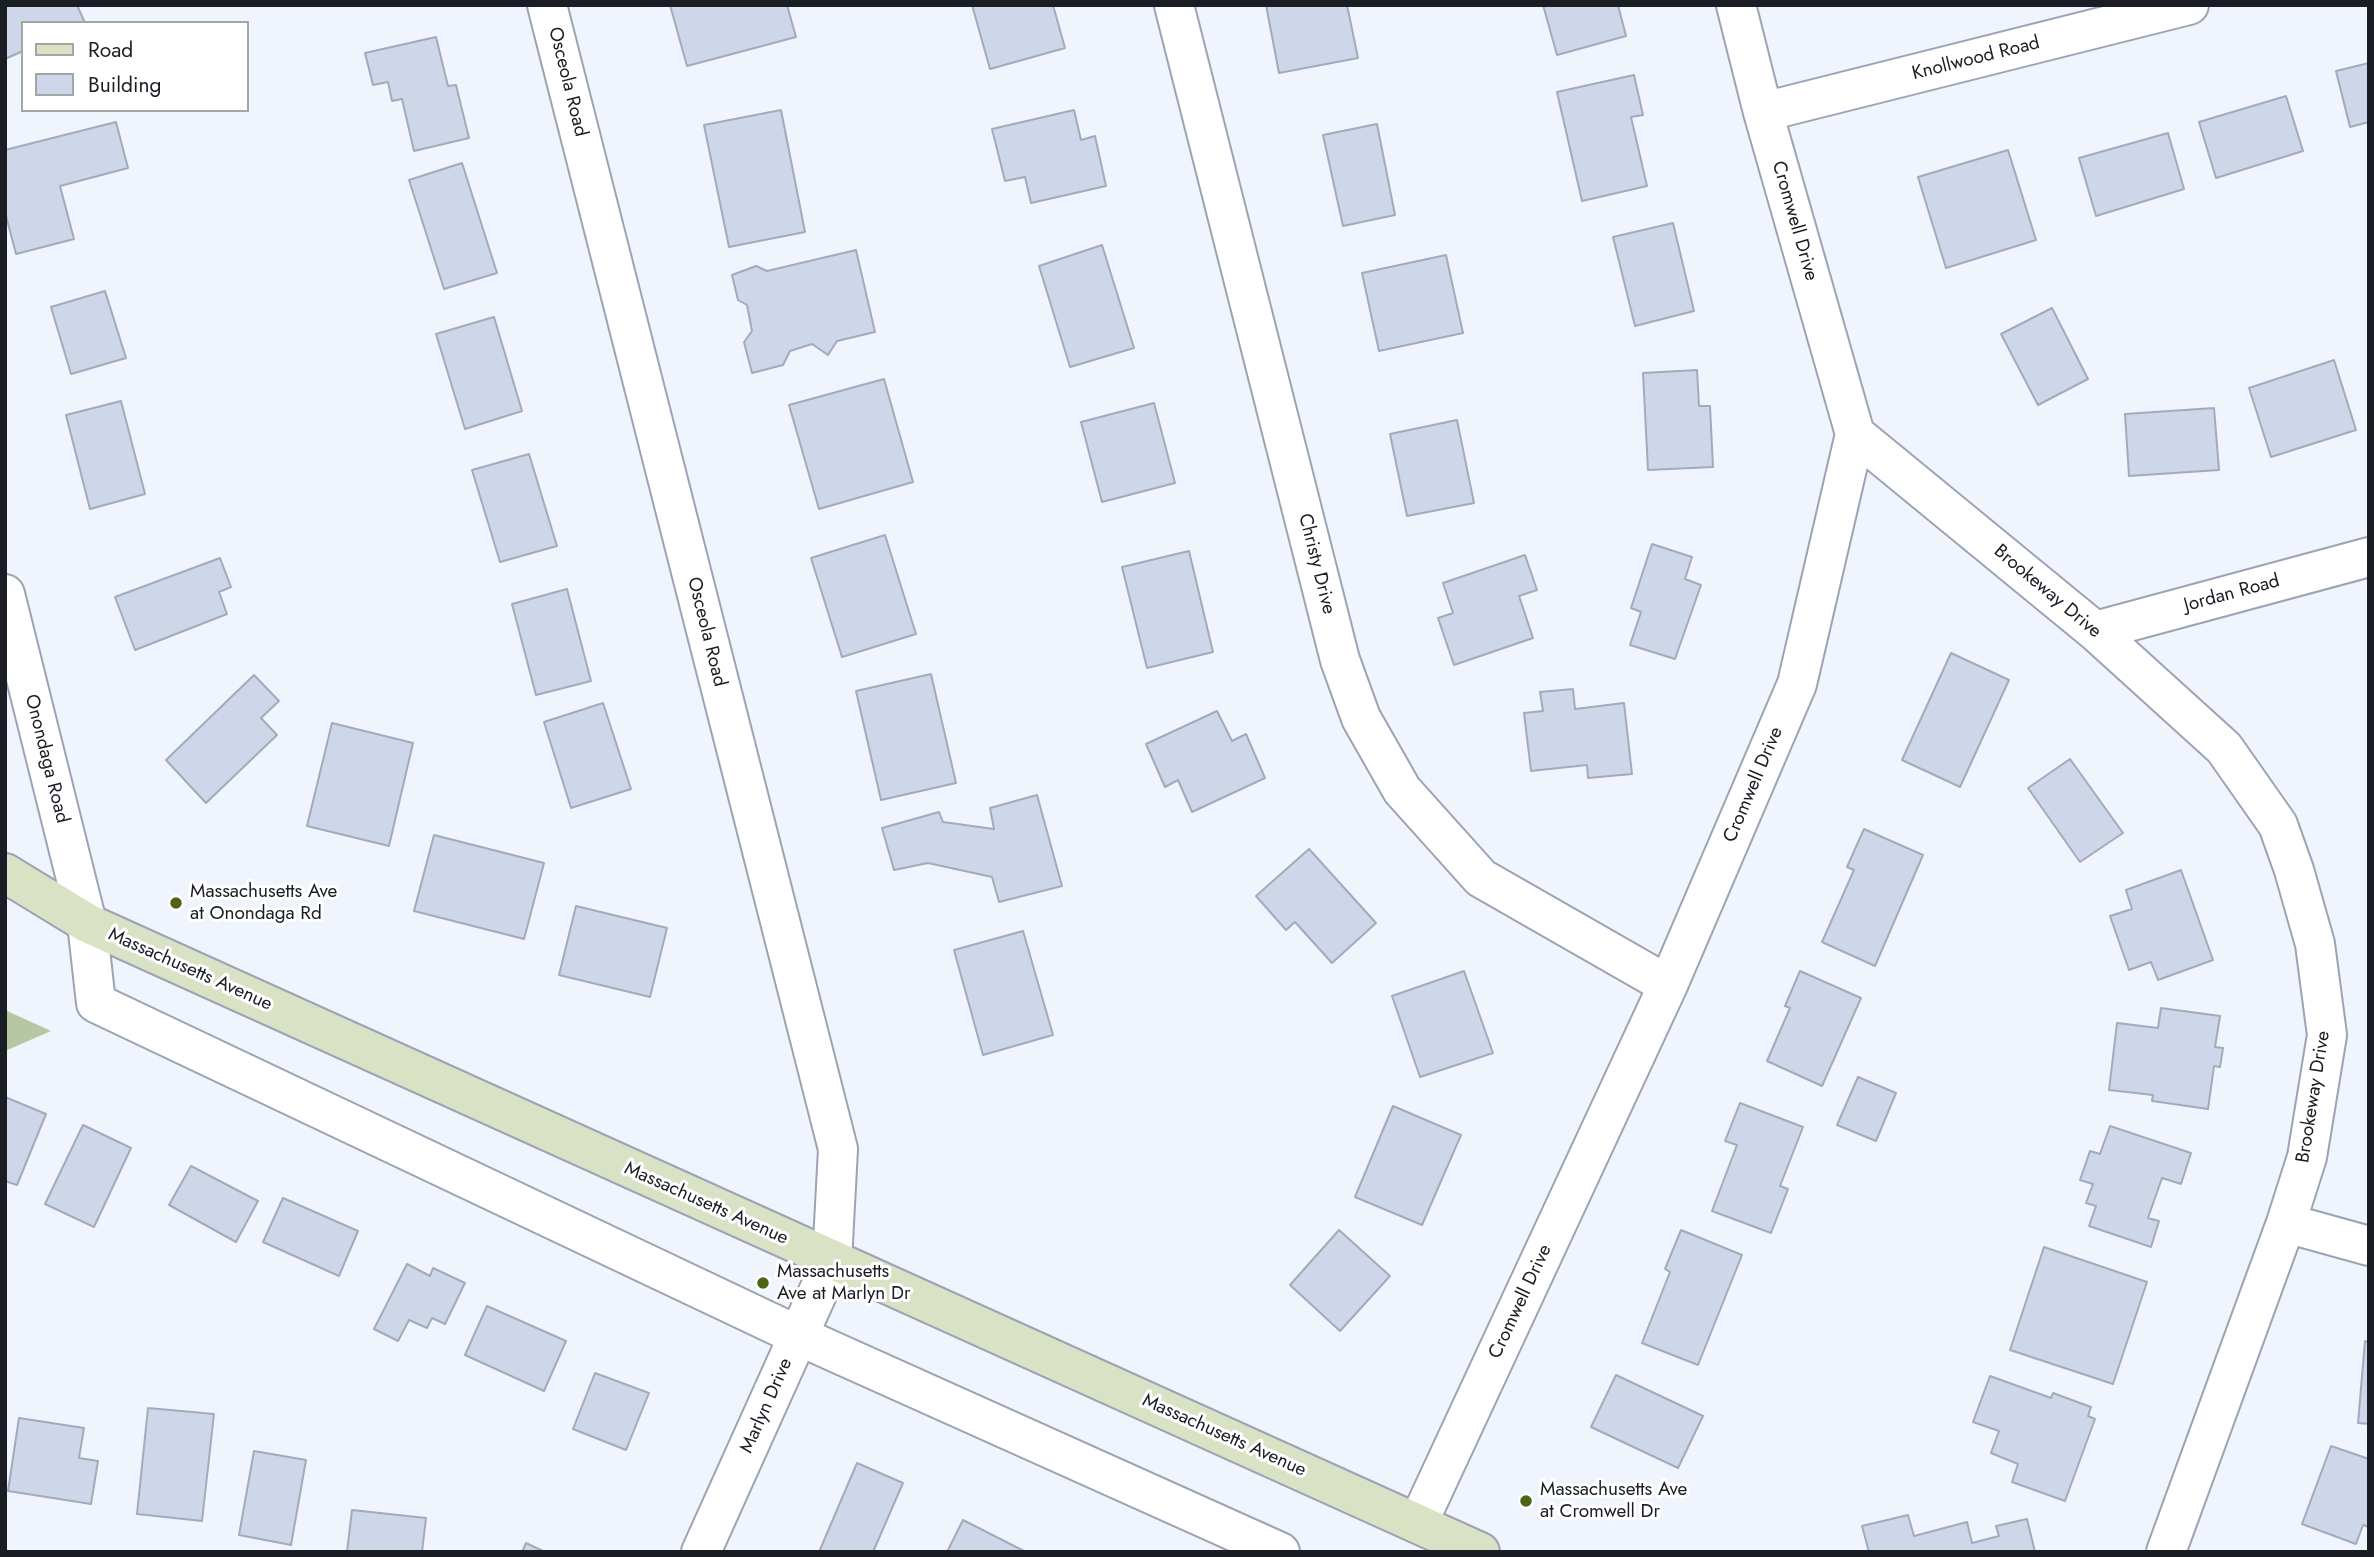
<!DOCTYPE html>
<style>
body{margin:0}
#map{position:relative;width:2374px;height:1557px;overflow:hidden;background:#f0f4fc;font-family:Jost,sans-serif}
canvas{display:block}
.frame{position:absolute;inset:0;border:7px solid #1b1d24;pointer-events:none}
.legend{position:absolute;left:21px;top:21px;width:228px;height:91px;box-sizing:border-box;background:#fff;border:2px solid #a4a5a7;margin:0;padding:9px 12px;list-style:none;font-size:21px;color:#1b1d24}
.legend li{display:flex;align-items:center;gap:14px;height:35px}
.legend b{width:35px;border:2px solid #a4a5a7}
</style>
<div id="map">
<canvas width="2374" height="1557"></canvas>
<div class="frame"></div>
<ul class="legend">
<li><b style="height:9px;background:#d9e2c4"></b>Road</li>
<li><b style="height:19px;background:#ced6e9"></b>Building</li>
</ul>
</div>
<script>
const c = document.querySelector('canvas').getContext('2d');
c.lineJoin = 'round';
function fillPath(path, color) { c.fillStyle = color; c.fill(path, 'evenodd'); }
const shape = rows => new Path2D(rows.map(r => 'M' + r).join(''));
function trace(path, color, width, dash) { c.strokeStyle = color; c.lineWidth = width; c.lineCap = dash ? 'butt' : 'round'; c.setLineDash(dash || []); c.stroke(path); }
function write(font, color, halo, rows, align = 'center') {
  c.font = font + ' Jost,sans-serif'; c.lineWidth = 6; c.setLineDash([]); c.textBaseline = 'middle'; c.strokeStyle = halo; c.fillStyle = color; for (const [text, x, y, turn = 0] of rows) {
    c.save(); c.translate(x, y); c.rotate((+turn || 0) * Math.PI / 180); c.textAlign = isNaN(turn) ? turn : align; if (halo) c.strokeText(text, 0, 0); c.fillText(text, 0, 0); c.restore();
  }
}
fillPath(shape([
 [5,1010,51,1031,5,1051]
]), '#b8c7a3');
const building = shape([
 [5,5,77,5,85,23,23,23,23,51,5,59,5,5],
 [670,5,787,5,796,37,687,66,670,5],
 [972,5,1053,5,1065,48,990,69,972,5],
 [1266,5,1347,5,1358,58,1279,73,1266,5],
 [1543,5,1618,5,1626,36,1557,55,1543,5],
 [436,37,448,86,456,85,469,138,414,151,402,99,392,101,388,82,373,85,365,53,436,37],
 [2369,63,2369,122,2350,127,2336,71,2369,63],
 [1634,75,1643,115,1631,117,1647,186,1582,201,1557,92,1634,75],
 [2286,96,2303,151,2216,178,2199,122,2286,96],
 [781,110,805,232,729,247,704,125,781,110],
 [1074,110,1081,140,1095,136,1106,186,1031,203,1025,177,1005,181,992,129,1074,110],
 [116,122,128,168,60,186,74,239,16,254,5,212,5,150,116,122],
 [1377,124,1395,215,1343,226,1323,135,1377,124],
 [2168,133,2184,189,2096,216,2079,158,2168,133],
 [2008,150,2036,240,1946,268,1918,177,2008,150],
 [462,163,497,273,444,289,409,180,462,163],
 [1673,223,1694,311,1635,326,1613,237,1673,223],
 [1102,245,1134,348,1070,367,1039,266,1102,245],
 [856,250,875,332,837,341,828,355,812,344,790,351,783,365,752,373,744,342,752,331,747,305,738,300,732,275,756,266,767,271,856,250],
 [1446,255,1463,333,1379,351,1362,273,1446,255],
 [105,291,126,358,71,374,51,307,105,291],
 [2052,308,2088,379,2038,405,2001,334,2052,308],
 [494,317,522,411,465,429,436,334,494,317],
 [2334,360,2356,430,2271,457,2249,388,2334,360],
 [1697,370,1699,406,1710,406,1713,467,1648,470,1643,373,1697,370],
 [884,379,913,482,819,509,789,405,884,379],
 [121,401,145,494,90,509,66,415,121,401],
 [1154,403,1175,483,1102,502,1081,422,1154,403],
 [2214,408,2219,470,2129,476,2125,414,2214,408],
 [1457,420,1474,503,1407,516,1390,434,1457,420],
 [529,454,557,546,500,562,472,470,529,454],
 [885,535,916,634,842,657,811,558,885,535],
 [1652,544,1692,557,1685,579,1701,585,1675,659,1630,645,1641,612,1631,608,1652,544],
 [1189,551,1213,652,1147,668,1122,567,1189,551],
 [1525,555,1537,590,1519,596,1533,638,1454,665,1438,618,1453,613,1443,583,1525,555],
 [220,558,231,587,219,592,227,614,135,650,115,597,220,558],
 [567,589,591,681,536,695,512,604,567,589],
 [1951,653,2009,680,1960,787,1902,760,1951,653],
 [931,674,956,783,881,800,856,691,931,674],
 [254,675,279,701,261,718,277,735,206,803,166,760,254,675],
 [1573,689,1575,709,1624,703,1632,774,1588,778,1587,765,1531,771,1524,713,1543,711,1540,692,1573,689],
 [603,703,631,789,571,808,544,722,603,703],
 [1217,711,1232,741,1246,734,1265,778,1192,812,1178,780,1165,787,1146,744,1217,711],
 [332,723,413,743,389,846,307,826,332,723],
 [2070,759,2123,833,2080,862,2028,788,2070,759],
 [1037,795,1062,886,999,902,992,877,928,863,894,870,882,828,939,812,943,822,994,829,990,808,1037,795],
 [1864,829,1923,855,1875,966,1822,942,1854,870,1847,867,1864,829],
 [434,835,544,863,524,939,414,911,434,835],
 [1309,849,1376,923,1332,963,1295,922,1286,930,1256,896,1309,849],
 [2181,870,2213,960,2158,980,2151,962,2129,970,2110,916,2132,909,2126,890,2181,870],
 [576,906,667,928,650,997,559,975,576,906],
 [1023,931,1053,1035,983,1055,954,950,1023,931],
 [1464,971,1493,1053,1420,1077,1392,996,1464,971],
 [1800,971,1861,998,1822,1086,1767,1061,1790,1008,1785,1006,1800,971],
 [2161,1008,2220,1016,2215,1047,2223,1048,2220,1067,2214,1066,2208,1109,2152,1101,2153,1095,2109,1090,2117,1023,2158,1028,2161,1008],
 [1858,1077,1896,1093,1876,1141,1837,1125,1858,1077],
 [5,1097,46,1114,17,1185,5,1181,5,1097],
 [1740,1103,1803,1127,1780,1186,1788,1189,1771,1233,1712,1211,1737,1145,1725,1141,1740,1103],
 [1393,1106,1461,1135,1422,1225,1355,1197,1393,1106],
 [83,1125,131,1148,94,1227,45,1204,83,1125],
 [2110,1126,2191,1153,2181,1184,2162,1178,2148,1218,2159,1221,2151,1247,2089,1226,2096,1206,2086,1203,2093,1184,2080,1180,2090,1151,2100,1154,2110,1126],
 [191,1166,258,1201,236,1242,169,1205,191,1166],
 [283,1198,358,1231,339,1276,263,1242,283,1198],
 [1339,1230,1390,1276,1340,1331,1290,1285,1339,1230],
 [1681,1230,1742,1255,1698,1365,1642,1343,1670,1272,1665,1269,1681,1230],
 [2044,1247,2147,1282,2113,1384,2010,1350,2044,1247],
 [407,1264,430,1276,433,1268,465,1283,445,1324,432,1318,427,1328,409,1320,398,1341,374,1329,407,1264],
 [487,1306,566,1341,544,1391,465,1355,487,1306],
 [2365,1341,2369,1342,2369,1424,2358,1423,2365,1341],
 [595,1373,649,1393,626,1450,573,1429,595,1373],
 [1616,1375,1703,1416,1678,1468,1591,1427,1616,1375],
 [1990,1376,2051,1398,2053,1393,2091,1407,2088,1416,2095,1419,2065,1501,2012,1482,2018,1464,1991,1453,1999,1431,1973,1422,1990,1376],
 [148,1408,214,1414,202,1521,137,1514,148,1408],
 [19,1418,84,1428,79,1458,98,1461,91,1504,8,1491,19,1418],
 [2331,1446,2369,1459,2369,1527,2363,1525,2356,1544,2302,1524,2331,1446],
 [254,1451,306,1460,291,1545,239,1535,254,1451],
 [857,1463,903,1483,873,1552,819,1552,857,1463],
 [352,1510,426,1518,422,1552,347,1552,352,1510],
 [1908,1515,1914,1536,1967,1522,1972,1543,1999,1536,1996,1526,2027,1519,2035,1552,1869,1552,1862,1526,1908,1515],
 [963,1520,1024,1551,947,1552,963,1520],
 [526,1543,545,1552,522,1552,526,1543]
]);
fillPath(building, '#ced6e9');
trace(building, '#a3aabd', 2);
const street = shape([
 [547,5,838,1149,832,1261,701,1552],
 [1174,5,1340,660,1361,718,1402,790,1481,878,1668,985],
 [1763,112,2189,5],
 [1855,434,2095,631,2224,748,2278,825,2294,870,2315,944,2327,1035,2307,1157,2286,1223,2166,1552],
 [5,594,87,923,96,1003,799,1336,1280,1552],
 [2095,631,2369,557],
 [2286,1223,2369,1246],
 [1418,1523,1668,985,1797,684,1855,434,1763,112,1736,5]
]);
const secondary = shape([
 [5,873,87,923,1480,1552]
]);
trace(street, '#9ba3b5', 42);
trace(secondary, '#9ba3b5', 42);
trace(street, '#fff', 38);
trace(secondary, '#d9e2c4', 38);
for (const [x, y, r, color] of [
 [176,903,7,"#4c6413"],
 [763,1283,7,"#4c6413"],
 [1526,1501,7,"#4c6413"]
]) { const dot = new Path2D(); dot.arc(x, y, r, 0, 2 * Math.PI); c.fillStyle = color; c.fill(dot); trace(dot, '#fff', 2.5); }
write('19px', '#1b1d24', '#fff', [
 ["Knollwood Road",1976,59,-14],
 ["Osceola Road",567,82,76],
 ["Cromwell Drive",1794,221,74],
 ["Christy Drive",1316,564,76],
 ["Brookeway Drive",2047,592,40],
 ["Jordan Road",2232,594,-15],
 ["Osceola Road",706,632,76],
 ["Onondaga Road",46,759,76],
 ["Cromwell Drive",1754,785,-67],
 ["Massachusetts Avenue",190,970,24],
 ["Brookeway Drive",2314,1097,-81],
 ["Massachusetts Avenue",706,1204,24],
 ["Cromwell Drive",1521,1302,-65],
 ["Marlyn Drive",767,1406,-66],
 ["Massachusetts Avenue",1224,1436,24]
]);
write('19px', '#1b1d24', '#fff', [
 ["Massachusetts Ave",190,892],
 ["at Onondaga Rd",190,914],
 ["Massachusetts",777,1272],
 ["Ave at Marlyn Dr",777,1294],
 ["Massachusetts Ave",1540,1490],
 ["at Cromwell Dr",1540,1512]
], 'left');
</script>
